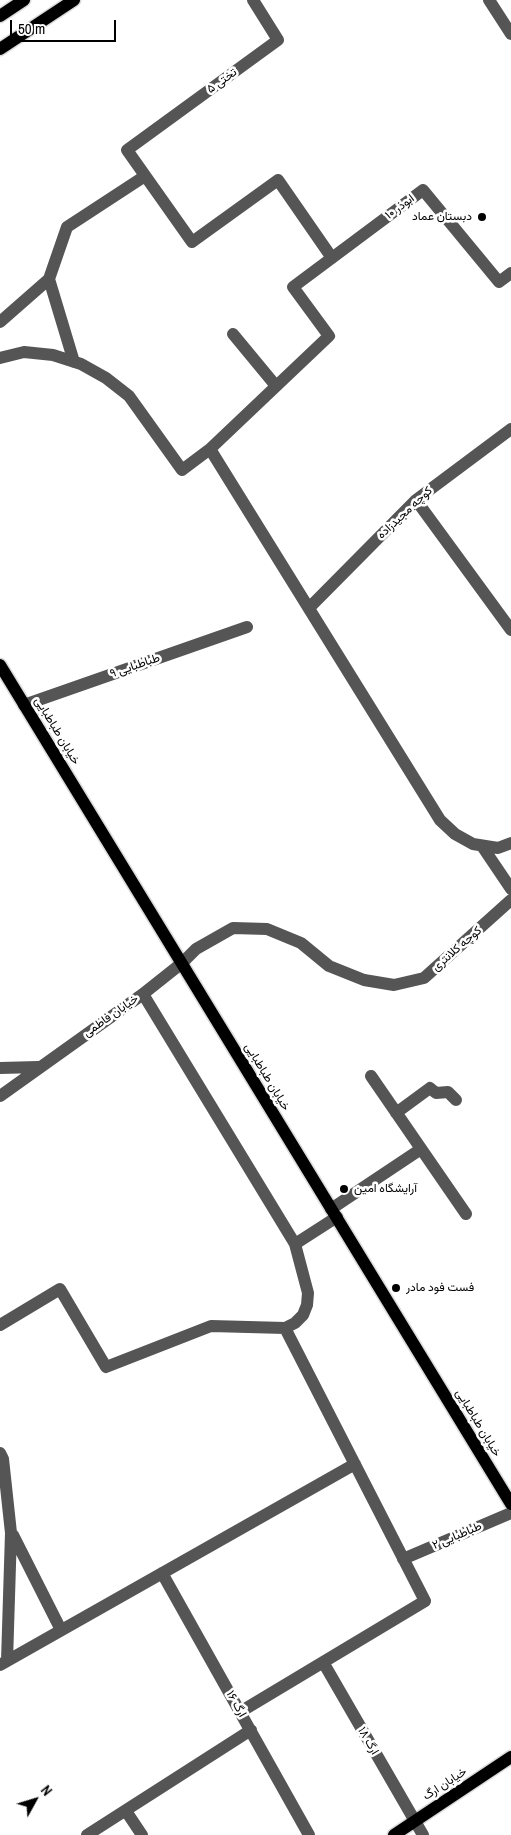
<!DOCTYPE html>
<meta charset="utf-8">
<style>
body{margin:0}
#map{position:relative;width:511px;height:1835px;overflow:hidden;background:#fff;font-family:"Archivo Narrow",sans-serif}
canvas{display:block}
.north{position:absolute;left:10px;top:1775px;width:50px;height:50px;-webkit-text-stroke:4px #fff;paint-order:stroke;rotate:51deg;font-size:14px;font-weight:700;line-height:20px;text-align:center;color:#000}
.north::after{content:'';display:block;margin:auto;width:18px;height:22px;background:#000;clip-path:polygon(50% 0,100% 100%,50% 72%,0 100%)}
.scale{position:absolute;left:10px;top:20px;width:106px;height:22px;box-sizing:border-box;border:2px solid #000;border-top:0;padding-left:6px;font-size:15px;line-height:18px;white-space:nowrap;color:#000;-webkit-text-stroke:4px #fff;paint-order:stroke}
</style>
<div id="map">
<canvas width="511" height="1835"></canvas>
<div class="north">N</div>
<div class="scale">50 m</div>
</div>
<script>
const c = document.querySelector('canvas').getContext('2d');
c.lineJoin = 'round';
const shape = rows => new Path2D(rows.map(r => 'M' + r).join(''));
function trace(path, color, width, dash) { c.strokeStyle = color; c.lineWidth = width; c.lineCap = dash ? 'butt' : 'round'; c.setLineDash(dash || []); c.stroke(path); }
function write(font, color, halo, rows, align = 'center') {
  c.font = font + ' "Archivo Narrow",Vazirmatn,sans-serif'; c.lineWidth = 5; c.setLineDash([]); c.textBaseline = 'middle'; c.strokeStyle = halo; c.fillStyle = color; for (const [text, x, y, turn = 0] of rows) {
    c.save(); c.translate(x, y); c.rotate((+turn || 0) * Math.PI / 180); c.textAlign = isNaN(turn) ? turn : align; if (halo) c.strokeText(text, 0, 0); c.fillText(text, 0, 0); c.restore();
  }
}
const major = shape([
 [0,16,24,0],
 [0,49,74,0],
 [0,665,511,1504],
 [394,1835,511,1757]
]);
trace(major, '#dbdbdb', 15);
trace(shape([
 [253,0,278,40,127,150,192,242,278,180,332,258],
 [489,0,511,34],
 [49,279,74,362],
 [0,322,49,279,67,227,145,176],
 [233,334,276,386],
 [0,358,24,352,53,355,81,364,106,378,129,396,182,470,210,449,440,820,455,834,473,844,498,848,511,843],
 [210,449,329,336,293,287,423,190,499,282,511,273],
 [416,500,511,630],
 [309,608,416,500,511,429],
 [24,705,247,627],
 [482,846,511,889],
 [0,1068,38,1067],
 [371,1076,466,1214],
 [0,1096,143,994,182,963,196,949,233,928,267,929,301,943,329,966,364,980,394,985,424,978,511,900],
 [396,1113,430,1088,436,1093,448,1092,456,1100],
 [331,1209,421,1149],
 [295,1244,337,1217],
 [0,1325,60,1289,106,1367,211,1326,285,1328,295,1323,303,1315,307,1305,308,1293,295,1244,143,994],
 [0,1453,3,1459,11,1533,7,1661],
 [13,1535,61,1630],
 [403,1559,511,1513],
 [162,1573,309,1835],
 [323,1662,423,1835],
 [0,1665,355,1464],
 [240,1712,425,1601,285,1328],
 [126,1811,142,1835],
 [87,1835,251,1730]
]), '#555', 12);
trace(major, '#000', 12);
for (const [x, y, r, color] of [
 [482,217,5,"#000"],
 [344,1189,5,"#000"],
 [396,1288,5,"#000"]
]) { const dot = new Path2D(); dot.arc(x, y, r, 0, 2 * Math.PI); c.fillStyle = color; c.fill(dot); trace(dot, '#fff', 2); }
write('12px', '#000', '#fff', [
 ["تختی ۵",222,81,-36],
 ["ابوذر ۱۰",400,207,-37],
 ["کوچه مجیدزاده",405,513,-43],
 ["طباطبایی ۹",135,666,-19],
 ["خیابان طباطبایی",57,731,59],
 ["کوچه کلانتری",457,949,-41],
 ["خیابان فاطمی",111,1016,-35],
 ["خیابان طباطبایی",267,1077,59],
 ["خیابان طباطبایی",478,1423,59],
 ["طباطبایی ۲",457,1536,-23],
 ["ارگ ۱۶",236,1704,61],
 ["ارگ ۱۸",368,1741,60],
 ["خیابان ارگ",445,1784,-33]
]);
write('12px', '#000', '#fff', [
 ["دبستان عماد",472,217,"right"],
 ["آرایشگاه امین",354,1189],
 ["فست فود مادر",406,1288]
], 'left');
</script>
